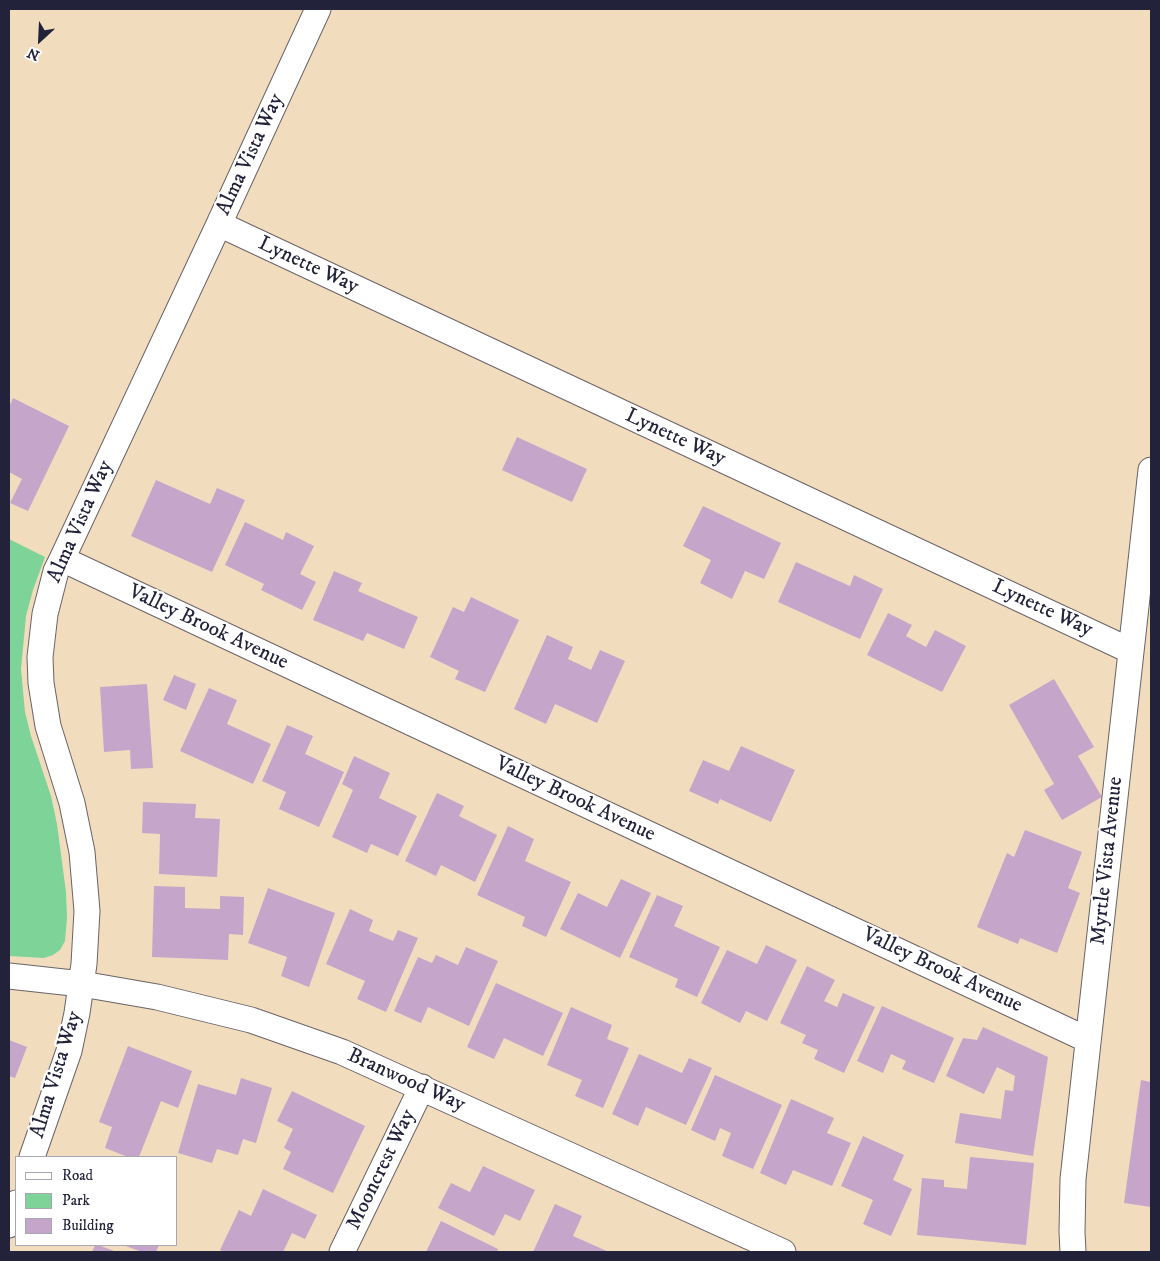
<!DOCTYPE html>
<style>
body{margin:0}
#map{position:relative;width:1160px;height:1261px;overflow:hidden;background:#f1ddbd;font-family:"IM FELL DW Pica",serif}
canvas{display:block}
.frame{position:absolute;inset:0;border:10px solid #22223b;pointer-events:none}
.legend{position:absolute;left:15px;top:1156px;width:162px;height:90px;box-sizing:border-box;background:#fff;border:1px solid #a7a7b1;margin:0;padding:6px 9px;list-style:none;font-size:15px;color:#22223b}
.legend li{display:flex;align-items:center;gap:10px;height:25px}
.legend b{width:25px;border:1px solid #a7a7b1}
.north{position:absolute;left:15px;top:15px;width:50px;height:50px;-webkit-text-stroke:4px #fff;paint-order:stroke;rotate:205deg;font-size:14px;font-weight:700;line-height:20px;text-align:center;color:#22223b}
.north::after{content:'';display:block;margin:auto;width:18px;height:22px;background:#22223b;clip-path:polygon(50% 0,100% 100%,50% 72%,0 100%)}
</style>
<div id="map">
<canvas width="1160" height="1261"></canvas>
<div class="frame"></div>
<ul class="legend">
<li><b style="height:6px;background:#fff"></b>Road</li>
<li><b style="height:14px;background:#7ed498"></b>Park</li>
<li><b style="height:14px;background:#c6a5cb"></b>Building</li>
</ul>
<div class="north">N</div>
</div>
<script>
const c = document.querySelector('canvas').getContext('2d');
c.lineJoin = 'round';
function fillPath(path, color) { c.fillStyle = color; c.fill(path, 'evenodd'); }
const shape = rows => new Path2D(rows.map(r => 'M' + r).join(''));
function trace(path, color, width, dash) { c.strokeStyle = color; c.lineWidth = width; c.lineCap = dash ? 'butt' : 'round'; c.setLineDash(dash || []); c.stroke(path); }
function write(font, color, halo, rows, align = 'center') {
  c.font = font + ' "IM FELL DW Pica",serif'; c.lineWidth = 4.5; c.setLineDash([]); c.textBaseline = 'middle'; c.strokeStyle = halo; c.fillStyle = color; for (const [text, x, y, turn = 0] of rows) {
    c.save(); c.translate(x, y); c.rotate((+turn || 0) * Math.PI / 180); c.textAlign = isNaN(turn) ? turn : align; if (halo) c.strokeText(text, 0, 0); c.fillText(text, 0, 0); c.restore();
  }
}
fillPath(shape([
 [9,539,45,557,33,590,26,616,21,669,25,712,31,736,51,796,57,824,66,892,67,918,65,941,60,950,53,955,44,958,9,956]
]), '#7ed498');
fillPath(shape([
 [13,398,69,426,28,511,10,503,22,479,9,472,9,407],
 [517,437,587,469,572,502,502,470],
 [156,480,210,504,217,488,245,500,212,572,131,536],
 [703,506,781,543,764,579,745,571,732,599,700,583,711,560,683,546],
 [245,522,283,540,286,532,314,546,300,574,316,582,302,610,261,590,264,584,225,565],
 [796,562,850,586,854,575,883,589,860,639,778,602],
 [334,571,362,583,358,591,418,617,404,649,367,633,363,641,313,620],
 [471,597,519,620,485,692,455,679,459,671,430,657,453,607,464,612],
 [888,613,912,625,906,636,926,647,935,630,966,646,942,692,867,655],
 [547,635,573,647,568,659,591,670,600,650,625,661,597,723,555,704,546,724,514,709],
 [174,675,196,684,186,710,163,700],
 [1054,679,1094,747,1078,756,1102,797,1062,820,1044,790,1054,784,1009,705],
 [147,684,153,768,131,769,130,750,104,752,100,687],
 [209,688,237,700,227,724,271,744,253,784,180,751],
 [287,725,313,736,305,754,344,772,319,827,279,809,286,792,262,781],
 [741,746,795,770,771,822,720,799,718,804,689,791,703,760,729,771],
 [354,756,390,773,379,798,417,816,398,856,371,844,367,853,332,837,353,790,342,784],
 [437,793,464,806,459,816,497,835,475,882,441,865,436,876,405,861],
 [143,802,196,804,195,818,220,819,217,877,159,874,160,834,142,833],
 [508,826,534,839,525,861,571,882,546,937,522,926,525,917,477,895],
 [1025,830,1082,852,1068,888,1080,893,1057,953,1020,938,1018,944,977,927,1007,853,1014,857],
 [621,879,651,893,620,958,560,929,578,893,607,907],
 [154,886,185,887,185,908,220,909,220,896,244,897,243,935,229,934,228,960,152,957],
 [268,888,335,913,309,987,281,976,287,957,248,943],
 [657,895,683,906,674,926,720,947,697,997,675,987,678,979,629,957],
 [350,909,373,920,369,931,393,941,398,930,418,938,386,1012,357,999,365,981,326,964],
 [766,945,797,960,767,1021,746,1011,740,1023,701,1003,727,950,757,964],
 [466,947,498,961,469,1026,428,1007,421,1023,394,1011,418,957,432,963,436,955,458,965],
 [807,966,835,980,824,1001,837,1007,843,993,875,1007,844,1073,814,1059,818,1050,802,1043,806,1035,780,1023],
 [496,983,563,1013,543,1056,504,1038,494,1059,467,1047],
 [882,1006,954,1038,934,1083,902,1069,906,1061,891,1054,883,1073,857,1061],
 [571,1007,612,1025,607,1039,629,1048,603,1108,575,1096,582,1080,547,1065],
 [983,1027,1048,1057,1033,1156,955,1143,960,1113,1001,1119,1005,1090,1013,1091,1015,1076,997,1067,984,1094,946,1076,963,1038,977,1040],
 [9,1040,27,1047,15,1078,9,1076],
 [128,1046,192,1071,178,1108,161,1101,139,1157,128,1157,105,1148,112,1127,99,1122],
 [639,1054,682,1073,689,1058,712,1068,686,1125,646,1107,638,1126,612,1114],
 [715,1075,782,1105,753,1169,722,1156,731,1133,720,1128,715,1141,691,1130],
 [241,1078,272,1088,256,1143,243,1139,238,1155,217,1149,212,1163,178,1153,198,1084,236,1095],
 [1141,1080,1151,1082,1151,1207,1124,1203],
 [292,1091,365,1126,333,1193,283,1169,291,1152,284,1148,293,1129,277,1121],
 [791,1099,834,1118,827,1133,851,1143,832,1186,793,1170,786,1185,760,1173],
 [863,1136,904,1155,893,1180,912,1189,891,1236,863,1224,873,1200,841,1186],
 [970,1157,1034,1163,1026,1245,917,1235,922,1178,944,1180,944,1187,967,1189],
 [483,1166,535,1190,520,1221,505,1214,494,1236,438,1208,451,1183,470,1192],
 [263,1189,317,1215,305,1239,292,1233,283,1252,224,1252,220,1250,239,1210,251,1216],
 [555,1204,582,1216,573,1236,609,1252,533,1252],
 [441,1221,498,1249,497,1252,426,1252],
 [95,1245,98,1245,117,1252,92,1252],
 [123,1245,159,1245,156,1252,142,1252]
]), '#c6a5cb');
const minor = shape([
 [219,224,1131,651],
 [62,559,1088,1040],
 [9,976,82,984,157,997,251,1020,342,1052,783,1252],
 [32,1157,69,1051,77,1013,84,964,87,911,82,852,72,803,48,726,41,683,40,657,45,614,56,571,62,559,219,224,318,9],
 [9,1225,16,1203],
 [342,1252,422,1087],
 [1073,1252,1072,1232,1073,1179,1151,470]
]);
trace(minor, '#6a6368', 27);
trace(minor, '#fff', 25);
write('21px', '#22223b', '#fff', [
 ["Alma Vista Way",251,155,-65],
 ["Lynette Way",308,266,25],
 ["Lynette Way",675,438,25],
 ["Alma Vista Way",81,522,-66],
 ["Lynette Way",1042,609,25],
 ["Valley Brook Avenue",208,628,25],
 ["Valley Brook Avenue",575,800,25],
 ["Myrtle Vista Avenue",1108,861,-84],
 ["Valley Brook Avenue",942,971,25],
 ["Alma Vista Way",57,1075,-73],
 ["Branwood Way",406,1081,24],
 ["Mooncrest Way",382,1170,-64]
]);
</script>
